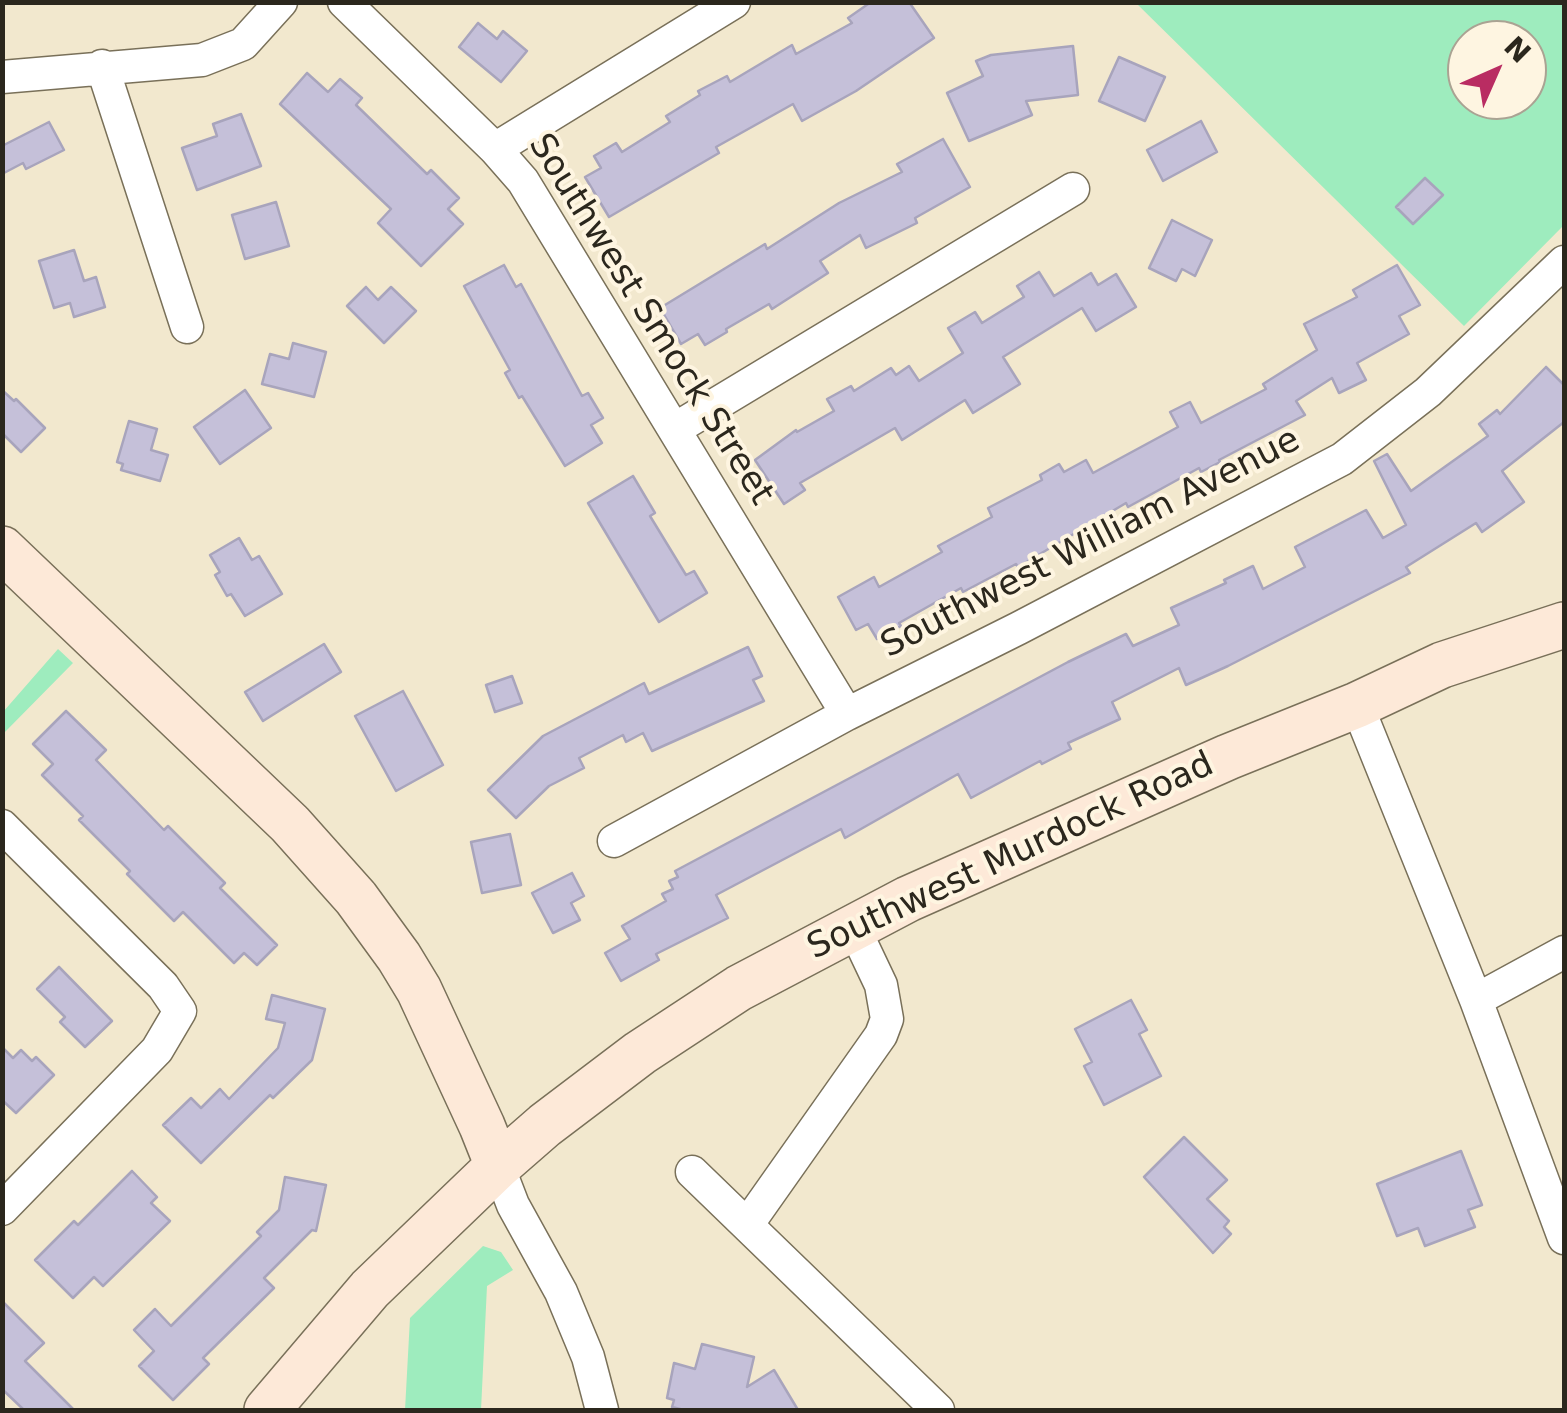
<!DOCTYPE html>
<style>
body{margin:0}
#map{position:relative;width:1567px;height:1413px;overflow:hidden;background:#f2e8ce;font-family:"DejaVu Sans",sans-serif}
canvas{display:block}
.frame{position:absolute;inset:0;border:5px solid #2b271d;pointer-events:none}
.north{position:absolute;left:1447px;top:20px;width:100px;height:100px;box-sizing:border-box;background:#fef5e1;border:2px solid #aaa393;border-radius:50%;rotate:45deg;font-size:28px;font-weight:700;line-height:40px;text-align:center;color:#2b271d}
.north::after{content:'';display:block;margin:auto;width:35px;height:45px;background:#b92c62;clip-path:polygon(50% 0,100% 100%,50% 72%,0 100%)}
</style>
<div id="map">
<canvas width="1567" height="1413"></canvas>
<div class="frame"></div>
<div class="north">N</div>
</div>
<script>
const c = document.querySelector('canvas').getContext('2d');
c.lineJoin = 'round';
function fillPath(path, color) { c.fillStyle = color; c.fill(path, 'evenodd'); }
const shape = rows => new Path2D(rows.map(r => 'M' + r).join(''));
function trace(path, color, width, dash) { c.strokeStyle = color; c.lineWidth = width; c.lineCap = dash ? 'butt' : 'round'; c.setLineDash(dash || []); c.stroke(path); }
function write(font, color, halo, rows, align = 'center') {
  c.font = font + ' "DejaVu Sans",sans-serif'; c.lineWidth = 8; c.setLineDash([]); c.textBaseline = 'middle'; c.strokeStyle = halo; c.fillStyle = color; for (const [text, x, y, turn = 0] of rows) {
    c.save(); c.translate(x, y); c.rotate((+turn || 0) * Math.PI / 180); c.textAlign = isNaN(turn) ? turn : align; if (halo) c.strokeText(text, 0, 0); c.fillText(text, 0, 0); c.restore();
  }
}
fillPath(shape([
 [1136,3,1564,3,1564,225,1464,326],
 [1467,40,1527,40,1527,100,1467,100],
 [58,649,73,663,3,734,3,712],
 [483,1246,501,1252,513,1270,487,1286,481,1410,405,1410,410,1318]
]), '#9eecbe');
const building = shape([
 [871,2,909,2,934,38,856,91,802,121,793,104,716,147,719,153,609,217,585,177,601,168,594,156,616,143,622,152,670,122,666,116,700,95,698,91,727,76,730,82,792,45,796,54,852,23,848,18,871,2],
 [478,23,497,39,503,31,527,51,501,82,459,47,478,23],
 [1073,46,1078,95,1026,101,1032,115,969,141,947,93,983,76,976,61,991,55,1073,46],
 [1119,57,1165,77,1145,121,1099,101,1119,57],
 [307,73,328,92,340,79,362,98,356,105,427,174,431,170,459,198,448,209,463,224,421,266,378,223,391,209,280,104,307,73],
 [241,114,261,166,197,190,182,148,217,136,213,124,241,114],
 [1201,121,1217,152,1163,181,1147,150,1201,121],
 [49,122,64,150,26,169,23,163,2,174,2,146,49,122],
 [943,139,970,187,915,218,917,223,866,248,860,235,820,261,828,273,772,309,769,304,726,329,727,332,705,345,698,334,681,344,660,308,765,244,767,249,839,203,902,172,897,164,943,139],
 [1425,178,1443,195,1413,224,1396,207,1425,178],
 [276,202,289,246,245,259,232,215,276,202],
 [1172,220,1212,240,1195,276,1182,269,1176,281,1149,268,1172,220],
 [74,250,84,281,96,277,105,307,74,317,70,303,54,308,39,261,74,250],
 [504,265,516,287,521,284,582,396,588,393,603,418,591,425,602,443,565,466,522,396,519,398,505,373,510,370,464,286,504,265],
 [1397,265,1420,305,1399,316,1409,334,1357,363,1366,380,1339,393,1332,378,1296,401,1305,415,1219,460,1220,462,1201,472,1199,468,1128,507,1126,503,1018,567,1016,564,963,592,961,588,899,623,901,626,877,639,868,624,856,630,838,597,874,577,879,587,942,552,938,546,992,517,988,508,1042,480,1040,475,1059,464,1064,472,1086,460,1093,473,1178,427,1170,412,1190,402,1201,423,1266,389,1263,384,1317,350,1304,324,1357,297,1353,290,1397,265],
 [1039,272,1054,296,1091,273,1098,285,1116,274,1136,307,1096,331,1082,308,1003,357,1020,384,973,413,965,400,902,440,895,428,800,483,805,490,784,504,755,460,796,430,797,432,834,411,827,399,851,386,854,391,891,368,896,375,909,366,919,381,963,353,948,328,975,312,982,323,1024,297,1017,286,1039,272],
 [366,287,378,300,391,287,416,311,384,343,347,306,366,287],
 [293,343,326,352,314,397,262,384,270,354,289,359,293,343],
 [1546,367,1564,385,1564,422,1502,471,1524,502,1482,532,1476,523,1406,567,1410,573,1228,666,1186,685,1179,668,1112,702,1120,719,1068,743,1071,749,1042,764,1040,761,971,798,958,774,845,838,841,829,716,895,728,918,656,954,659,960,621,981,605,953,630,939,622,926,666,901,662,894,673,889,669,881,678,877,675,871,1068,662,1126,634,1133,646,1179,625,1171,608,1226,583,1224,580,1253,566,1263,589,1305,567,1295,547,1366,510,1383,538,1406,525,1374,461,1387,454,1411,491,1488,436,1479,424,1497,410,1500,414,1546,367],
 [2,390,14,401,16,399,45,428,21,452,2,433,2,390],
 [245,390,271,428,220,464,194,427,245,390],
 [129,421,157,429,151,450,168,455,160,481,121,470,123,464,117,462,129,421],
 [633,476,655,513,650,516,686,575,694,571,707,593,659,622,588,503,633,476],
 [239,538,252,560,259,556,282,594,245,616,231,594,227,596,215,575,220,572,210,555,239,538],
 [324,644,341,672,263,721,245,692,324,644],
 [748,647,762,676,753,680,764,701,652,751,643,733,626,742,623,735,579,758,584,768,549,786,516,818,488,790,543,736,644,683,649,694,748,647],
 [512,676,522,703,495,712,486,685,512,676],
 [403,691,443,765,396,791,355,716,403,691],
 [66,711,106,750,96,760,164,830,168,826,225,883,220,888,277,945,257,965,244,953,234,963,183,912,174,921,127,874,130,871,79,820,83,816,42,775,53,764,33,744,66,711],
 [510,834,521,885,482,893,471,842,510,834],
 [572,873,584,896,571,903,580,920,553,933,532,893,572,873],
 [59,967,112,1021,85,1047,60,1022,65,1017,37,989,59,967],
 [272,995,325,1009,312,1060,273,1098,270,1095,201,1163,163,1125,191,1098,201,1108,220,1089,229,1099,278,1048,285,1023,266,1019,272,995],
 [1131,1000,1147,1030,1139,1034,1161,1076,1104,1105,1084,1066,1092,1062,1075,1029,1131,1000],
 [2,1047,13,1058,21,1050,32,1061,36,1057,54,1075,16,1113,2,1100,2,1047],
 [1184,1137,1227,1180,1207,1199,1229,1221,1224,1227,1231,1234,1213,1253,1144,1177,1184,1137],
 [1461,1151,1482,1205,1468,1210,1475,1227,1425,1246,1418,1228,1397,1236,1377,1184,1461,1151],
 [132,1171,157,1197,151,1203,170,1221,103,1286,94,1277,73,1298,35,1260,74,1221,78,1225,132,1171],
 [285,1177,326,1185,316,1231,312,1230,264,1278,274,1288,203,1358,209,1364,173,1400,139,1366,154,1351,134,1330,155,1309,171,1326,261,1236,257,1232,279,1210,285,1177],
 [2,1301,44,1343,25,1361,74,1410,24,1410,2,1389,2,1301],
 [702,1344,754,1357,747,1387,774,1370,798,1410,684,1410,672,1407,674,1400,667,1398,674,1363,695,1369,702,1344]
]);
fillPath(building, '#c5c0d9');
trace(building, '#a8a4bc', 2.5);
const minor = shape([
 [344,2,495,149,523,181,847,714],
 [102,66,187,327],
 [2,77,202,60,243,44,281,2],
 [495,149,734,2],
 [675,429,1073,189],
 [1357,705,1476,1000,1564,1238],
 [2,826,163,986,180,1011,157,1050,2,1209],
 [614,841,847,714,1019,628,1342,459,1428,392,1564,262],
 [1476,1000,1564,952],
 [498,1166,513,1205,561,1292,588,1357,602,1410],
 [692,1172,938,1410],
 [747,1225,881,1035,887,1019,881,985,853,926]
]);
const secondary = shape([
 [2,549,290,824,356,898,399,957,419,990,482,1126,498,1166],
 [267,1410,370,1289,498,1166,545,1125,640,1053,739,988,908,899,1228,757,1357,705,1442,665,1564,625]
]);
trace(minor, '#797059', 35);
trace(secondary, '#797059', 48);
trace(minor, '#fff', 32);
trace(secondary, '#fde9d8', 45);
write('35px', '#2b271d', '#fef5e1', [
 ["Southwest Smock Street",650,320,58],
 ["Southwest William Avenue",1091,544,-27],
 ["Southwest Murdock Road",1011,857,-25]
]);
</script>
